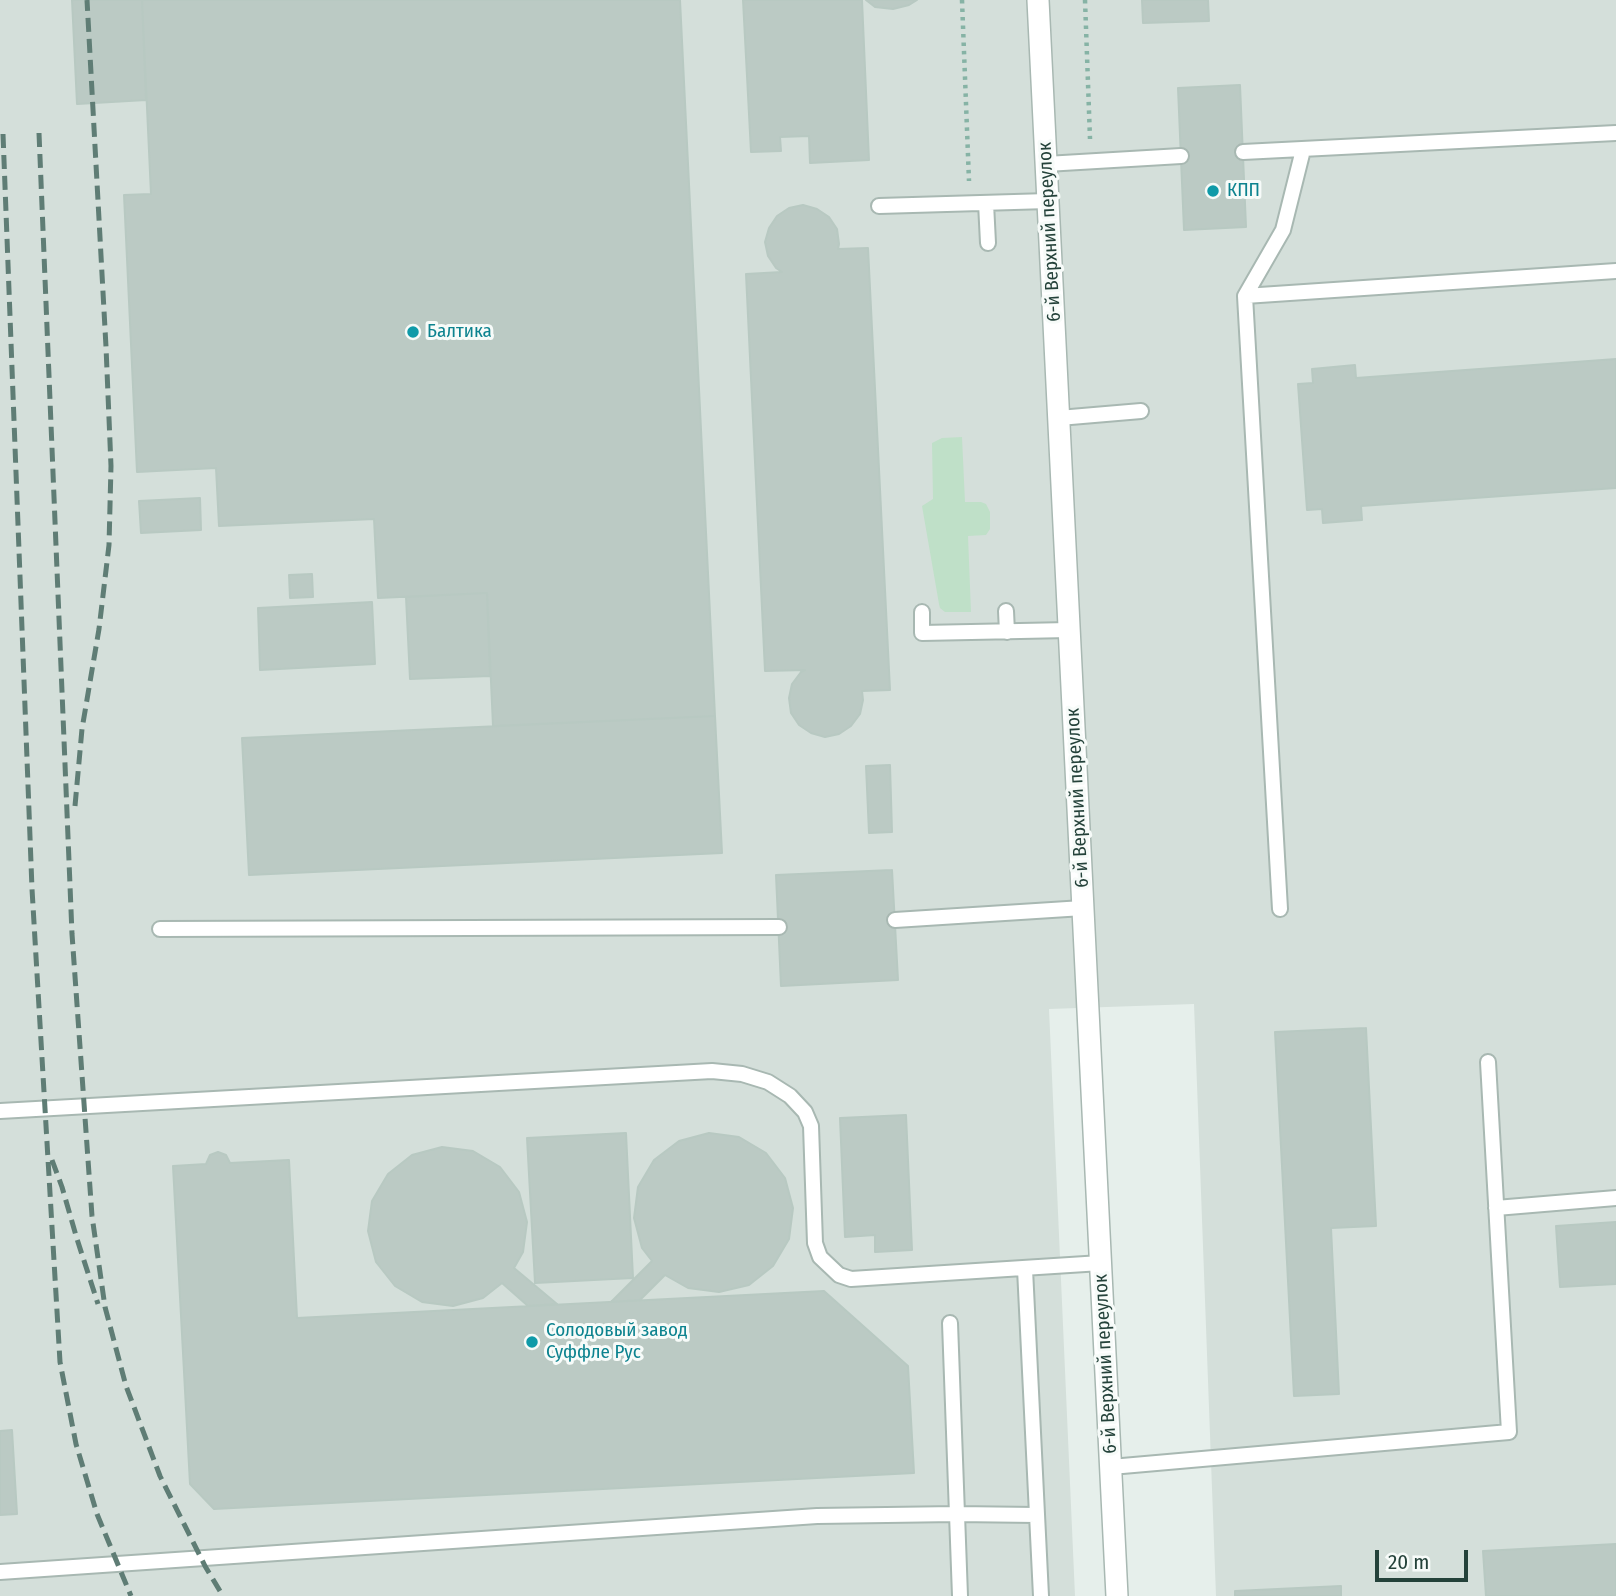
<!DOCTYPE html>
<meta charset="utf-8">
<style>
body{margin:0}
#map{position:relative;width:1616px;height:1596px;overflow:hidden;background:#e6efeb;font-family:"Fira Sans Condensed",sans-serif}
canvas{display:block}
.scale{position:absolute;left:1375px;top:1550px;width:93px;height:32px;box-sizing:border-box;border:4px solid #24423a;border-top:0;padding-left:9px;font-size:21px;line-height:24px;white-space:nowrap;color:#24423a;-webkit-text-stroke:5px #f7fbf9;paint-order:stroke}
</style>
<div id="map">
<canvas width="1616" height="1596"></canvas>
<div class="scale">20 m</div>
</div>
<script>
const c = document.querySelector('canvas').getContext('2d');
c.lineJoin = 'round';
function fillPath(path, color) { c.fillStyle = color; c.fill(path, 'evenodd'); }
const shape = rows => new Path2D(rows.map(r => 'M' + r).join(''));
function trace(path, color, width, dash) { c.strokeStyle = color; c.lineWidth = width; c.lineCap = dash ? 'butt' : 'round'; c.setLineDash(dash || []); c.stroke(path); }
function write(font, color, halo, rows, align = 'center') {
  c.font = font + ' "Fira Sans Condensed",sans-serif'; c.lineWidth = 6; c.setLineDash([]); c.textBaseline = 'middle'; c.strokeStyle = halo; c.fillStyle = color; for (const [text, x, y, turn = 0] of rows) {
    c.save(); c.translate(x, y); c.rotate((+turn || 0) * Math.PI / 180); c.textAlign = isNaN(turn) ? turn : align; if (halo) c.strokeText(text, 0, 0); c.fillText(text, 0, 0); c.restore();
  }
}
fillPath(shape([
 [0,0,1616,0,1616,1596,1216,1596,1194,1004,1049,1009,1075,1596,0,1596]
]), '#d4dfda');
fillPath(shape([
 [962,437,965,502,981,502,986,504,990,512,990,529,986,535,968,536,971,612,945,612,940,608,939,604,922,506,933,499,932,443,942,438]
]), '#bfe0c8');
const building = shape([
 [72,0,142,0,146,100,77,104,72,0],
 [142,0,680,0,715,716,493,726,487,593,378,598,374,519,219,526,216,468,137,472,124,195,151,194,142,0],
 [743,0,862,0,869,160,810,163,809,136,780,137,781,151,751,152,743,0],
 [866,0,917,0,909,5,893,9,875,7,866,0],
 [1142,0,1208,0,1209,21,1143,23,1142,0],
 [1240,85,1246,227,1184,230,1178,88,1240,85],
 [803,205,817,209,829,217,837,229,839,244,838,249,868,248,890,690,862,691,863,700,860,714,851,726,839,734,825,737,811,733,799,725,791,713,789,698,792,684,801,672,805,670,765,671,746,274,782,272,776,268,768,256,765,242,769,228,777,216,789,208,803,205],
 [1616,359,1616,488,1361,506,1362,520,1323,523,1322,509,1307,510,1298,384,1313,383,1312,369,1355,365,1356,378,1616,359],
 [200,498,201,530,141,533,139,501,200,498],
 [312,574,313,597,290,598,289,575,312,574],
 [487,593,490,676,410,679,406,597,487,593],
 [372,602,375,664,260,670,258,608,372,602],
 [715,716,722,853,249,875,242,738,715,716],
 [890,765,892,832,869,833,866,766,890,765],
 [892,870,898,980,781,986,776,875,892,870],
 [1366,1028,1376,1226,1331,1228,1339,1394,1294,1396,1275,1032,1366,1028],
 [906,1115,912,1250,875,1252,875,1235,845,1237,840,1118,906,1115],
 [626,1133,633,1278,535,1283,527,1138,626,1133],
 [709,1133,739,1137,766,1153,785,1178,793,1208,789,1239,773,1266,749,1285,719,1292,688,1288,665,1275,640,1300,611,1302,652,1261,642,1248,634,1218,638,1187,654,1160,679,1141,709,1133],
 [442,1147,473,1151,500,1167,519,1192,527,1222,523,1252,514,1268,557,1304,528,1306,502,1283,483,1298,453,1306,422,1302,395,1286,376,1262,368,1231,372,1201,388,1174,412,1155,442,1147],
 [218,1152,226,1155,230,1163,289,1160,297,1318,824,1291,908,1366,914,1473,214,1509,190,1484,173,1166,206,1164,210,1155,218,1152],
 [1616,1222,1616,1284,1560,1287,1556,1226,1616,1222],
 [12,1430,17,1514,0,1515,0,1431,12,1430],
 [1616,1544,1616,1596,1486,1596,1483,1551,1616,1544],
 [1341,1586,1341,1596,1235,1596,1235,1591,1341,1586]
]);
fillPath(building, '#bbcac4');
trace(building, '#b8c9c2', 2);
const service = shape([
 [1243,152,1616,133],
 [1046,164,1181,156],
 [986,203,988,243],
 [879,206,1048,201],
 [1245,296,1616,271],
 [1059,418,1141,411],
 [1006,611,1007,632],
 [922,612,922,633,1069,630],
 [1280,909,1245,296,1283,230,1303,150],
 [895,920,1083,908],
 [160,929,779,927],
 [0,1111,712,1071,742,1074,768,1082,790,1096,805,1112,811,1126,815,1243,820,1257,839,1275,851,1279,1101,1263],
 [1496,1208,1616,1198],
 [1025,1269,1041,1596],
 [950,1323,960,1596],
 [1111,1467,1509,1432,1488,1062],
 [0,1572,817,1516,956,1514,1036,1515]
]);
const minor = shape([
 [1038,0,1117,1596]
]);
trace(service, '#a8b8b2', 18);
trace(minor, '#a8b8b2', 24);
trace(shape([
 [962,0,969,181],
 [1085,0,1090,139]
]), '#86b3a5', 4.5, [3.5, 5]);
trace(service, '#fff', 14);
trace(minor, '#fff', 21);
trace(shape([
 [39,133,72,934,92,1216,105,1307,126,1386,160,1476,205,1566,223,1596],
 [3,134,32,889,60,1362,76,1444,97,1514,131,1596],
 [75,806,82,729,99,629,109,545,111,466,106,347,87,0],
 [52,1160,62,1187,77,1239,98,1304]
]), '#5f7d75', 5, [14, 7]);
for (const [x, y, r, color] of [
 [1213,191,7,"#0f9aa8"],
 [413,332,7,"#0f9aa8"],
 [532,1342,7,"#0f9aa8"]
]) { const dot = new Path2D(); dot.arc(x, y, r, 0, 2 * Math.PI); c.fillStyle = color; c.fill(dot); trace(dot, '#f7fbf9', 2.5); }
write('19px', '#0d838f', '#f7fbf9', [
 ["КПП",1227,191],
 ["Балтика",427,332],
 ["Солодовый завод",546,1331],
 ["Суффле Рус",546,1353]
], 'left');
write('19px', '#24423a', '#f7fbf9', [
 ["6-й Верхний переулок",1050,232,-93],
 ["6-й Верхний переулок",1078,798,-93],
 ["6-й Верхний переулок",1106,1364,-93]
]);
</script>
